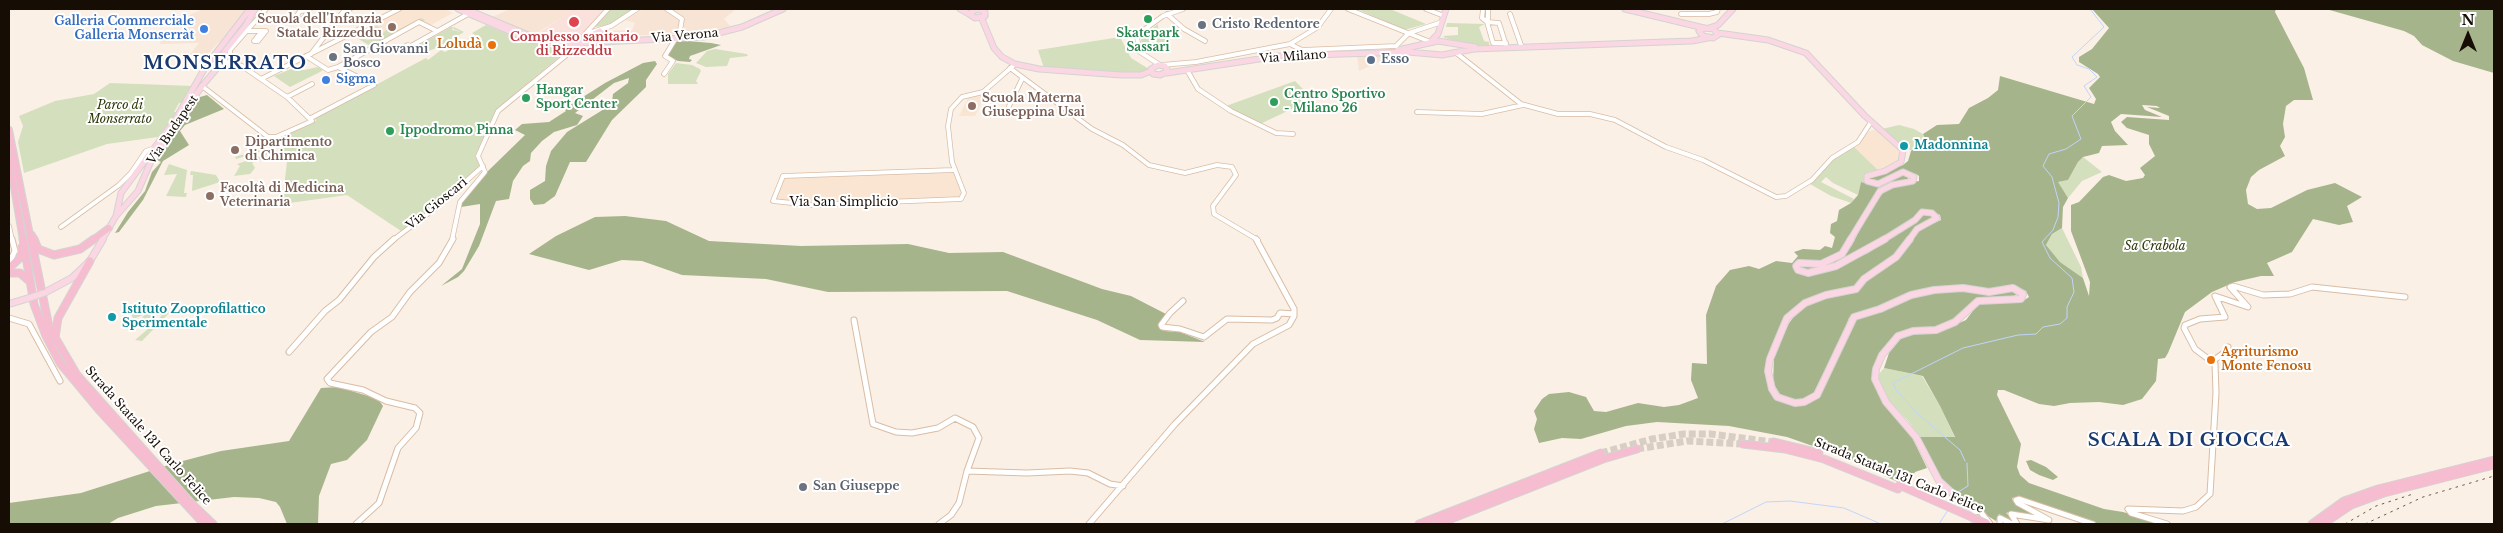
<!DOCTYPE html>
<meta charset="utf-8">
<style>
body{margin:0}
#map{position:relative;width:2503px;height:533px;overflow:hidden;background:#fbf0e6;font-family:"Libre Baskerville",serif}
canvas{display:block}
.frame{position:absolute;inset:0;border:10px solid #160d05;pointer-events:none}
.north{position:absolute;left:2443px;top:10px;width:50px;height:50px;-webkit-text-stroke:4px #fff;paint-order:stroke;rotate:0deg;font-size:14px;font-weight:700;line-height:20px;text-align:center;color:#160d05}
.north::after{content:'';display:block;margin:auto;width:18px;height:22px;background:#160d05;clip-path:polygon(50% 0,100% 100%,50% 72%,0 100%)}
</style>
<div id="map">
<canvas width="2503" height="533"></canvas>
<div class="frame"></div>
<div class="north">N</div>
</div>
<script>
const c = document.querySelector('canvas').getContext('2d');
c.lineJoin = 'round';
function fillPath(path, color) { c.fillStyle = color; c.fill(path, 'evenodd'); }
const shape = rows => new Path2D(rows.map(r => 'M' + r).join(''));
function trace(path, color, width, dash) { c.strokeStyle = color; c.lineWidth = width; c.lineCap = dash ? 'butt' : 'round'; c.setLineDash(dash || []); c.stroke(path); }
function write(font, color, halo, rows, align = 'center') {
  c.font = font + ' "Libre Baskerville",serif'; c.lineWidth = 4; c.setLineDash([]); c.textBaseline = 'middle'; c.strokeStyle = halo; c.fillStyle = color; for (const [text, x, y, turn = 0] of rows) {
    c.save(); c.translate(x, y); c.rotate((+turn || 0) * Math.PI / 180); c.textAlign = isNaN(turn) ? turn : align; if (halo) c.strokeText(text, 0, 0); c.fillText(text, 0, 0); c.restore();
  }
}
fillPath(shape([
 [204,9,247,9,224,40,218,43,208,54,189,55,199,43,160,44,161,41,192,25,183,23,191,14],
 [510,9,557,9,569,13,537,33,531,33,492,17],
 [643,9,665,9,677,16,680,22,676,34,602,37,605,31,632,30,635,23,625,20],
 [669,9,736,9,724,19,731,27,683,34,684,20],
 [1389,54,1390,57,1359,71,1357,55]
]), '#f8e4d4');
fillPath(shape([
 [403,9,444,9,453,13,431,25,421,20,372,47,352,35],
 [982,93,986,94,975,116,959,116,969,96],
 [1876,129,1899,148,1902,158,1879,171,1853,146,1868,132],
 [953,168,964,190,960,200,952,202,811,207,784,205,772,201,781,175]
]), '#fae5d3');
fillPath(shape([
 [557,9,606,9,585,32,559,38,536,35,568,13]
]), '#fbe1db');
fillPath(shape([
 [610,9,634,9,610,26,594,27],
 [1357,9,1390,9,1426,24,1404,30],
 [421,18,425,20,372,47,352,35,356,33,359,35,376,26,380,28,363,36,367,38,366,40,378,39,387,29,394,32],
 [1447,23,1485,24,1479,27,1484,41,1489,42,1489,45,1474,46,1445,38,1443,36,1458,35,1458,27,1446,27],
 [1158,24,1158,29,1152,30,1146,36,1152,36,1152,39,1168,38,1168,46,1151,47,1146,51,1142,49,1141,37],
 [486,25,518,38,546,45,564,53,498,108,475,156,480,166,421,218,401,231,347,195,282,204,287,162,274,140,316,121,315,118,409,67,426,58,428,60,441,50,445,52,475,35,472,33],
 [451,27,453,27,452,30,458,31,459,33,459,31,453,29,454,27,464,32,437,48,428,51,427,49,427,52,424,54,414,50,415,47],
 [1120,37,1131,58,1149,69,1147,72,1129,73,1044,68,1038,50],
 [715,49,747,54,748,56,730,58,727,66,706,67,696,63,707,51],
 [676,63,692,65,700,69,701,71,696,81,698,84,668,84,668,74],
 [318,67,323,70,320,72,290,87,274,76,291,69,304,70],
 [1295,81,1313,99,1260,124,1226,106],
 [110,83,193,86,182,103,179,103,174,112,178,112,158,137,107,144,24,173,18,142,23,126,19,116,55,101,94,94],
 [1899,125,1914,129,1923,134,1925,138,1912,151,1896,141,1882,129],
 [1853,146,1879,171,1864,176,1865,183,1861,182,1858,195,1833,183,1826,177,1821,182,1854,199,1851,203,1831,196,1810,184,1834,159],
 [261,149,268,154,266,155,266,158,252,163,255,168,250,174,234,176,240,166,237,164,263,155,262,151,236,159,235,157],
 [2083,157,2102,172,2082,181,2068,198,2057,182,2068,180,2078,162],
 [169,164,187,170,184,193,187,193,186,197,166,196,177,174,164,175],
 [191,171,216,175,220,182,192,191,193,175,190,175],
 [2062,228,2081,267,2083,278,2060,262,2046,245,2052,234],
 [154,306,170,312,142,341,135,340,155,323,142,318,146,313,158,320,162,315,155,313,152,308,141,311,143,315,133,319,130,309,136,307,140,310],
 [1884,368,1922,376,1940,406,1955,438,1919,437,1909,422,1888,400,1879,383,1879,374]
]), '#d4dfbd');
fillPath(shape([
 [2092,9,2276,9,2275,12,2304,68,2313,100,2294,100,2286,106,2283,124,2285,137,2280,146,2285,156,2259,170,2251,177,2246,190,2248,204,2257,209,2271,208,2307,190,2335,183,2362,197,2347,206,2353,222,2339,225,2313,219,2292,252,2267,263,2274,276,2261,276,2235,282,2212,292,2185,312,2168,353,2165,358,2158,359,2156,381,2142,399,2123,405,2099,402,2070,403,2054,406,2039,404,2004,390,1998,390,1997,395,2021,444,2017,467,2020,475,2029,483,2104,509,2123,512,2163,524,2096,524,2016,497,2012,498,2013,501,2048,518,2010,512,2006,513,2016,522,2010,522,1999,514,1996,521,1983,513,1981,508,1974,508,1940,477,1919,437,1955,437,1940,406,1923,376,1884,368,1889,353,1904,335,1911,333,1938,332,1966,320,1978,304,2023,301,2029,297,2026,291,2015,286,1992,290,1960,287,1887,303,1853,314,1849,318,1842,337,1811,398,1796,401,1780,394,1773,383,1774,358,1785,329,1797,312,1809,304,1828,298,1857,292,1865,282,1896,259,1920,229,1941,220,1940,215,1931,211,1921,211,1913,219,1840,263,1812,272,1800,268,1800,266,1827,265,1844,255,1852,245,1872,206,1884,192,1896,185,1919,181,1919,176,1916,174,1901,171,1878,183,1868,178,1903,165,1908,161,1911,151,1925,138,1923,134,1937,125,1959,124,1969,108,1988,98,1998,90,2000,76,2094,104,2096,99,2089,88,2100,77,2098,74,2079,62,2079,57,2092,49,2109,28],
 [2142,105,2157,106,2160,108,2147,107,2169,116,2169,120,2127,117,2121,122,2127,128,2149,135,2149,144,2155,156,2140,168,2145,175,2143,178,2126,181,2109,175,2103,177,2079,202,2071,205,2071,231,2090,282,2089,296,2083,278,2060,262,2046,245,2052,234,2062,228,2063,207,2068,198,2058,182,2068,180,2078,162,2083,157,2099,153,2102,146,2128,145,2115,131,2111,122,2121,114,2162,117,2145,110],
 [2326,9,2494,9,2494,73,2453,61,2422,45,2414,36,2404,31],
 [676,40,711,43,721,45,690,56,689,59,692,60,690,62,678,61,667,56],
 [655,61,657,64,646,80,646,87,612,120,586,162,570,162,555,196,544,204,534,205,530,199,530,190,545,181,546,166,551,151,567,132,609,106,612,102,613,94,628,83,629,78,614,83,575,113,583,116,577,125,554,132,542,141,531,153,530,161,523,166,513,181,509,199,496,201,479,246,464,271,458,277,441,286,462,269,480,224,480,204,461,207,462,202,488,171,525,135,515,130,522,124,549,122,566,111,564,109,605,83,643,63],
 [207,95,224,109,185,125,180,131,189,145,163,161,143,200,119,232,115,233,128,212,145,191,152,172,161,162,155,159,200,97],
 [1900,174,1907,175,1908,179,1889,183,1878,191,1845,249,1826,261,1795,264,1810,276,1828,271,1868,253,1915,223,1922,215,1929,214,1933,217,1922,224,1895,256,1855,288,1801,303,1794,308,1782,321,1771,347,1767,365,1773,393,1799,405,1809,403,1816,399,1822,390,1854,320,1880,312,1914,296,1941,290,2013,290,2018,293,2014,296,1974,300,1954,320,1931,329,1906,330,1897,334,1878,356,1872,373,1878,393,1910,433,1927,468,1915,472,1911,480,1902,484,1844,457,1787,437,1729,426,1657,422,1626,426,1581,439,1562,438,1539,443,1534,429,1537,419,1534,411,1542,399,1549,394,1569,392,1586,397,1594,411,1606,412,1638,403,1664,407,1679,405,1698,398,1691,380,1692,363,1707,364,1706,315,1716,286,1730,270,1749,266,1759,269,1776,261,1792,263,1798,256,1794,252,1803,249,1820,250,1825,246,1832,248,1835,237,1830,233,1831,224,1837,221,1839,210,1851,203,1858,195,1861,182,1880,187],
 [625,216,666,221,709,241,801,246,908,244,949,253,1003,252,1102,289,1131,296,1166,314,1159,325,1164,331,1180,332,1205,342,1140,340,1097,320,1007,291,828,292,766,279,682,275,642,261,622,260,589,270,529,254,556,236,595,217],
 [338,387,378,399,383,406,367,440,347,460,331,464,319,496,318,524,287,524,280,507,276,502,259,498,234,497,156,506,118,518,108,524,9,524,9,503,81,493,175,463,221,451,289,441,321,388],
 [2031,460,2046,467,2058,477,2053,480,2039,475,2030,470,2026,461]
]), '#a6b48c');
trace(shape([
 [1965,461,1960,450,1918,414,1896,390,1893,383,1963,348,2018,335,2036,334,2043,327,2060,324,2067,318,2067,307,2074,292,2072,278,2050,258,2042,242,2053,230,2058,217,2059,203,2052,177,2043,166,2049,154,2066,149,2081,139,2072,116,2091,97,2084,86,2097,77,2089,69,2077,65,2072,57,2104,27,2090,9],
 [1958,492,1968,486,1967,463],
 [1950,504,1953,496],
 [1722,524,1766,502,1790,501,1844,508,1881,524],
 [1939,524,1948,510]
]), '#c0d5fb', 1);
trace(shape([
 [1637,449,1687,441,1743,444],
 [1601,453,1652,439,1684,434,1711,434,1773,442]
]), '#d9cec4', 7, [7, 3]);
const minorFar1 = shape([
 [667,9,682,19,679,36],
 [1348,9,1428,41],
 [1426,9,1444,16],
 [1483,9,1482,18,1487,22,1493,43,1506,43],
 [309,10,300,11,294,20,303,19,310,9],
 [1167,14,1184,29,1205,41],
 [1510,14,1521,45],
 [1681,14,1709,14,1717,12,1718,9],
 [1485,20,1488,19,1488,9],
 [1487,22,1499,23,1506,45],
 [246,31,262,31],
 [262,31,266,31,258,41,254,41,262,31],
 [585,34,608,9],
 [585,38,589,33,611,26,637,9],
 [381,44,397,51,408,45,411,46,468,14],
 [1290,44,1302,50,1396,46,1409,33,1442,22],
 [1455,52,1521,104,1558,114,1590,114,1615,120,1666,147,1703,160,1776,197,1786,196,1812,180,1832,158,1858,142,1871,122],
 [311,54,343,12,350,9],
 [306,56,328,70,338,67,374,85],
 [236,63,230,56,230,50,266,9],
 [1160,65,1140,52,1137,38,1141,32,1163,16,1183,9],
 [1162,65,1196,62,1290,44,1318,27,1331,9],
 [338,67,419,22,437,31],
 [1010,68,1092,129,1123,145,1149,165,1185,173,1217,165,1232,167,1236,175,1213,206,1214,214,1258,240],
 [1187,70,1198,89,1231,111,1276,133,1293,134],
 [664,74,673,61,665,56,676,38],
 [261,79,399,9],
 [202,86,268,137,276,137,312,121,287,97,242,66,221,60],
 [287,97,312,84],
 [1009,106,1022,79],
 [1417,112,1482,114,1523,105],
 [311,118,374,85],
 [953,170,783,176,773,201,811,205,961,199,964,193,952,162,948,126,951,109,962,97,983,92,1013,66],
 [9,226,12,240],
 [61,227,119,185,131,173,146,151,155,148],
 [393,240,437,207,483,166],
 [452,240,460,202,485,172,478,156,498,111,580,44]
]);
const minor = shape([
 [9,263,15,251,12,239],
 [1183,301,1170,313,1161,325,1162,327,1180,329,1204,337,1227,319,1272,320,1277,318,1280,313,1294,314],
 [9,318,29,324,60,381],
 [854,320,873,424,896,432,912,433,938,428,955,418,973,427,979,438,967,471,959,503,951,515,939,524],
 [2228,347,2227,351,2214,360,2215,364,2195,349,2184,328,2185,325,2200,319,2225,317,2215,296,2248,307,2230,287,2233,286,2263,295,2290,294,2312,287,2405,297],
 [289,352,325,311,339,300,374,257,394,239],
 [967,471,1027,473,1070,471,1088,473,1110,484,1123,486],
 [1970,513,1980,511,1990,524],
 [356,524,379,503,398,448,416,428,420,413,415,408,386,401,363,390,330,383,327,379,371,332,392,317,410,292,439,263,453,239],
 [1089,524,1175,424,1253,344,1289,325,1294,316,1294,309,1256,239],
 [2000,524,2000,518,2012,524],
 [2017,524,2011,514,2049,520,2018,503,2016,500,2019,499,2093,524],
 [2167,524,2131,513,2128,509,2183,511,2196,507,2210,494,2216,393,2215,364]
]);
const majorFar1 = shape([
 [458,9,530,40,569,45,580,44,585,40,581,37,560,41,533,37,466,9],
 [960,9,969,14],
 [977,9,985,12,985,16,975,18,969,14,977,9],
 [1625,9,1704,28],
 [985,16,982,19,994,48,1002,57,1015,64,1039,69,1121,75,1141,75,1151,71],
 [1704,28,1714,29,1718,35,1713,38,1703,36,1699,31,1704,28],
 [1709,28,1718,25,1733,9],
 [1718,33,1768,40,1806,53,1865,116,1903,150,1901,162,1885,171,1867,176,1867,181,1878,184,1903,172,1914,177,1913,181,1892,185,1880,191,1850,240],
 [597,39,590,36,600,31],
 [1431,41,1438,34,1446,9],
 [582,43,703,37,742,27,783,9],
 [1398,50,1438,41,1475,47],
 [1158,65,1165,66,1168,71,1160,75,1153,74,1151,69,1158,65],
 [1167,73,1279,56,1408,52,1442,55,1474,49,1692,41,1708,38],
 [116,216,121,193,175,120,206,66,250,9],
 [102,240,116,216,138,191,151,161,202,86,219,66,225,51,246,25,255,9],
 [1883,240,1915,220,1922,212,1932,213,1937,218,1917,229,1909,240]
]);
const major = shape([
 [1851,239,1842,254,1821,264,1799,263,1796,266,1798,270,1808,273,1836,266,1885,239],
 [1910,239,1896,257,1864,279,1856,289,1826,295,1805,303,1787,318,1770,359,1768,371,1772,389,1777,397,1795,403,1804,402,1817,395,1854,317,1880,309,1911,295,1934,290,1963,288,1989,292,2013,288,2023,294,2021,299,1978,301,1955,322,1936,330,1913,331,1898,336,1882,355,1876,369,1875,379,1886,402,1916,437,1939,481,1962,502,1977,524],
 [44,293,72,278,90,261,103,239],
 [9,304,29,298]
]);
const highwayFar1 = shape([
 [9,130,31,240],
 [9,158,23,240],
 [32,235,34,240],
 [93,240,109,228]
]);
const highway = shape([
 [23,239,34,304,46,336,60,363,100,411,204,524],
 [31,239,49,327,77,375,192,504,213,524],
 [34,239,38,249,54,255,80,249,94,239],
 [9,268,21,257,22,247],
 [9,273,20,273,29,281],
 [55,338,58,318,90,261],
 [1773,442,1819,453],
 [1743,444,1785,449,1824,459,1898,489],
 [1419,524,1601,453],
 [1438,524,1603,459,1637,449],
 [2312,524,2344,501,2378,489,2494,460],
 [2323,524,2351,505,2384,493,2494,465]
]);
trace(minorFar1, '#d9bda5', 5.5);
trace(minor, '#d9bda5', 7);
trace(majorFar1, '#d5d3d2', 7);
trace(major, '#d5d3d2', 8);
trace(highwayFar1, '#d5d3d2', 8);
trace(highway, '#d5d3d2', 9);
trace(minorFar1, '#fff', 4);
trace(minor, '#fff', 5);
trace(majorFar1, '#fad7e3', 5);
trace(major, '#fad7e3', 6);
trace(highwayFar1, '#f6bdd0', 5.5);
trace(highway, '#f6bdd0', 7);
trace(shape([
 [2345,524,2376,506,2413,494],
 [2365,524,2423,497,2494,476]
]), '#635a51', 1, [2.5, 4.5]);
const majorBridge = shape([
 [29,298,44,293]
]);
const highwayBridge = shape([
 [1899,485,1987,524]
]);
trace(majorBridge, '#d5d3d2', 8, []);
trace(highwayBridge, '#d5d3d2', 9, []);
trace(majorBridge, '#fad7e3', 6);
trace(highwayBridge, '#f6bdd0', 7);
for (const [x, y, r, color] of [
 [1148,19,5,"#2e9e5b"],
 [574,22,6,"#e0444e"],
 [1202,25,5,"#6b7280"],
 [392,27,5,"#8d6e63"],
 [204,29,5,"#3f7fe0"],
 [492,45,5,"#e8710a"],
 [333,57,5,"#6b7280"],
 [1371,60,5,"#5c6f8a"],
 [326,80,5,"#3f7fe0"],
 [526,98,5,"#2e9e5b"],
 [1274,102,5,"#2e9e5b"],
 [972,106,5,"#8d6e63"],
 [390,131,5,"#2e9e5b"],
 [1904,146,5,"#0f9aa8"],
 [235,150,5,"#8d6e63"],
 [210,196,5,"#8d6e63"],
 [112,317,5,"#0f9aa8"],
 [2211,360,5,"#e8710a"],
 [803,487,5,"#6b7280"]
]) { const dot = new Path2D(); dot.arc(x, y, r, 0, 2 * Math.PI); c.fillStyle = color; c.fill(dot); trace(dot, '#fff', 2); }
write('bold 12px', '#785e54', '#fff', [
 ["Scuola dell'Infanzia",382,20,"right"],
 ["Statale Rizzeddu",382,34,"right"],
 ["Scuola Materna",982,99],
 ["Giuseppina Usai",982,113],
 ["Dipartimento",245,143],
 ["di Chimica",245,157],
 ["Facoltà di Medicina",220,189],
 ["Veterinaria",220,203]
], 'left');
write('bold 12px', '#366cbe', '#fff', [
 ["Galleria Commerciale",194,22],
 ["Galleria Monserràt",194,36],
 ["Sigma",336,80,"left"]
], 'right');
write('bold 12px', '#5b616d', '#fff', [
 ["Cristo Redentore",1212,25],
 ["San Giovanni",343,50],
 ["Bosco",343,64],
 ["San Giuseppe",813,487]
], 'left');
write('bold 12px', '#27864d', '#fff', [
 ["Skatepark",1148,34,"center"],
 ["Sassari",1148,48,"center"],
 ["Hangar",536,91],
 ["Sport Center",536,105],
 ["Centro Sportivo",1284,95],
 ["- Milano 26",1284,109],
 ["Ippodromo Pinna",400,131]
], 'left');
write('12px', '#160d05', '#fff', [
 ["Via Verona",685,36,-5],
 ["Via Milano",1293,57,-4],
 ["Via Budapest",173,130,-56],
 ["Via San Simplicio",844,203],
 ["Via Gioscari",437,204,-39],
 ["Strada Statale 131 Carlo Felice",148,436,48],
 ["Strada Statale 131 Carlo Felice",1899,476,22]
]);
write('bold 12px', '#be3a42', '#fff', [
 ["Complesso sanitario",574,38],
 ["di Rizzeddu",574,52]
]);
write('bold 12px', '#c56008', '#fff', [
 ["Loludà",482,45],
 ["Agriturismo",2221,353,"left"],
 ["Monte Fenosu",2221,367,"left"]
], 'right');
write('bold 12px', '#4e5e75', '#fff', [
 ["Esso",1381,60]
], 'left');
write('italic 12px', '#2c3809', '#fff', [
 ["Parco di",120,106],
 ["Monserrato",120,120],
 ["Sa Crabola",2155,247]
]);
write('bold 12px', '#0d838f', '#fff', [
 ["Madonnina",1914,146],
 ["Istituto Zooprofilattico",122,310],
 ["Sperimentale",122,324]
], 'left');
c.letterSpacing = '1px';
write('bold 18px', '#1a3a6f', '#fff', [
 ["MONSERRATO",225,64],
 ["SCALA DI GIOCCA",2189,441]
]);
c.letterSpacing = '0px';
</script>
